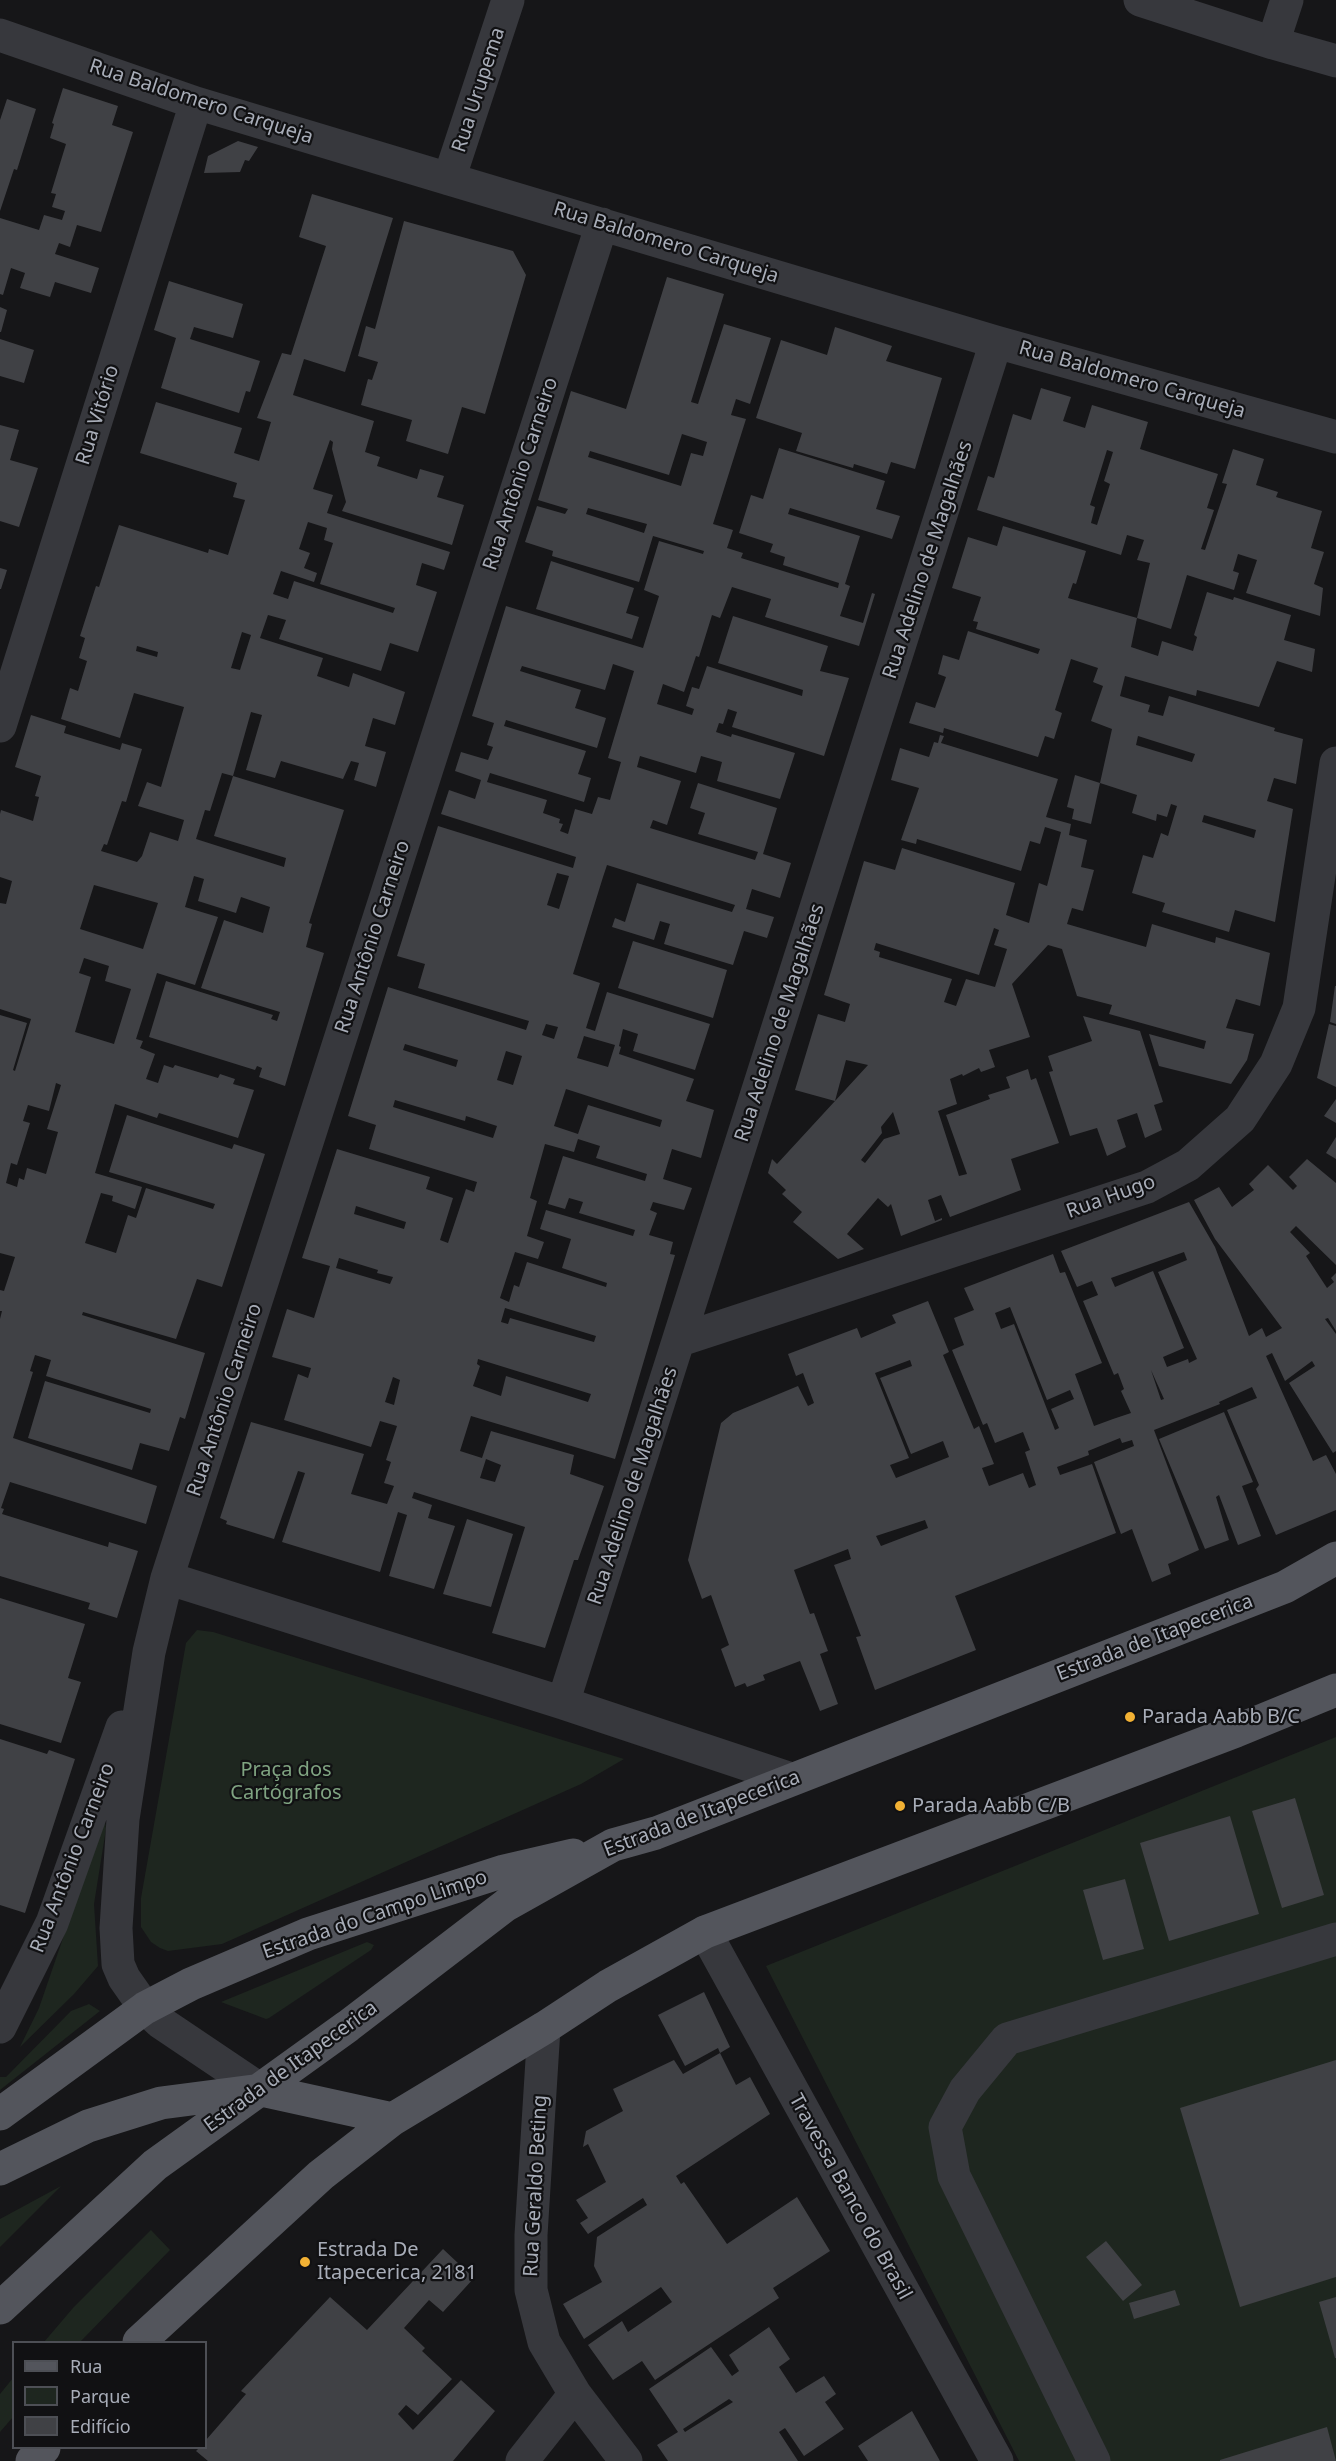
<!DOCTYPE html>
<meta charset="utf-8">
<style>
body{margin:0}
#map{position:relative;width:1336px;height:2461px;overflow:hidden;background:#161618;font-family:"Noto Sans",sans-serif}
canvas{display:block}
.legend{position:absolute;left:12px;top:2341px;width:195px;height:108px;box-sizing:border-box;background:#111113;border:2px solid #4d4f55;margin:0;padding:8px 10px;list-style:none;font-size:18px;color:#a8adb8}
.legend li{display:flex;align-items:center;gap:12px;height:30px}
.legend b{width:30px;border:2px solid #4d4f55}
</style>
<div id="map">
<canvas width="1336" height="2461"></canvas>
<ul class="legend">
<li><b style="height:8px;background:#53555c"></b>Rua</li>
<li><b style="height:16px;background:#1e261f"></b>Parque</li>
<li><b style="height:16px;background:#404145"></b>Edifício</li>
</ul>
</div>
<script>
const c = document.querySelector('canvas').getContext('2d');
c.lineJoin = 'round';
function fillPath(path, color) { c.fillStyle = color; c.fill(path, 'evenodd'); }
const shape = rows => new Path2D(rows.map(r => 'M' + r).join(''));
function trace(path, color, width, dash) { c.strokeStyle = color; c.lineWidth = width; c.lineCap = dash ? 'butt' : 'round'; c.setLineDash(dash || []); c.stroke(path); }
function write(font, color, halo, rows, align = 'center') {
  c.font = font + ' "Noto Sans",sans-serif'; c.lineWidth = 4.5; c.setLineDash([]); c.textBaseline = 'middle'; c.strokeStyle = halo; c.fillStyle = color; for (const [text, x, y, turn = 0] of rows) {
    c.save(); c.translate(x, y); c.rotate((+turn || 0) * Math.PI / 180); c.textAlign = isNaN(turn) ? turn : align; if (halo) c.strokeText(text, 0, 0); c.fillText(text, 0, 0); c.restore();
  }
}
fillPath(shape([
 [197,1630,213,1632,624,1759,581,1784,222,1944,168,1951,160,1948,151,1942,141,1927,141,1898,186,1643],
 [1336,1737,1336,2461,1019,2461,766,1966],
 [105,1822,106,1829,94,1904,98,1966,74,1994,20,2047,39,2008,72,1912],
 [367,1942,374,1945,371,1950,269,2018,266,2019,221,2002],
 [89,2004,100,2011,0,2090,0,2077,6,2077,71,2011],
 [61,2186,0,2247,0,2219],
 [151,2230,170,2250,80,2342,44,2342,73,2308],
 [13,2378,13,2417,0,2432,0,2394]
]), '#1e261f');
fillPath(shape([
 [63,88,118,106,112,125,133,132,101,232,77,225,70,247,59,243,55,254,99,268,91,293,55,282,50,297,20,288,25,273,11,268,3,295,0,294,0,218,39,230,44,215,62,220,65,211,52,207,56,194,51,193,66,144,50,138,54,124,52,123],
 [7,99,36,109,17,170,14,169,0,211,0,120],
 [238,141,258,147,249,161,245,160,240,172,204,173,208,156],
 [312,194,393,218,345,372,304,359,293,395,374,421,365,452,380,457,377,466,417,479,420,469,444,476,437,497,464,505,452,545,342,511,346,502,332,449,333,442,330,440,313,489,333,495,327,513,450,552,444,570,422,563,416,585,437,592,418,652,390,643,381,671,279,639,286,620,268,615,260,638,323,658,317,676,349,687,353,673,405,692,395,725,373,718,365,746,386,752,376,787,354,780,359,763,351,761,343,779,281,761,275,778,246,770,262,715,251,712,233,776,222,773,210,811,205,810,196,839,284,867,286,858,214,836,233,776,344,810,309,923,312,924,306,947,324,953,285,1086,259,1077,262,1068,257,1066,255,1070,149,1037,166,981,273,1015,271,1019,277,1021,280,1012,201,988,224,920,263,933,270,907,241,897,236,913,198,901,204,879,194,876,185,907,218,917,195,985,157,973,136,1039,143,1041,140,1048,155,1054,146,1079,158,1083,164,1065,173,1068,175,1065,218,1078,220,1074,235,1079,233,1084,254,1090,238,1138,159,1113,157,1118,115,1104,95,1173,142,1187,135,1209,112,1201,113,1196,101,1193,85,1243,116,1253,128,1215,136,1218,146,1188,213,1209,215,1204,109,1172,127,1115,232,1149,234,1144,265,1154,222,1287,197,1279,176,1339,83,1312,82,1315,205,1353,185,1419,180,1417,169,1451,140,1443,132,1470,28,1438,45,1381,150,1413,151,1409,46,1376,51,1360,35,1355,30,1371,33,1372,13,1438,157,1486,146,1524,10,1482,1,1508,4,1509,2,1514,108,1547,109,1542,138,1551,117,1618,88,1609,90,1603,0,1576,0,1319,2,1311,0,1311,0,1290,4,1291,15,1257,0,1253,0,1015,27,1023,13,1070,15,1071,31,1019,0,1009,0,903,6,904,12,881,0,877,0,814,1,810,33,821,39,797,35,796,41,776,15,767,31,715,66,726,64,733,120,750,122,743,142,749,126,802,122,801,107,845,104,844,101,851,137,862,142,856,150,832,178,841,184,820,138,806,147,782,161,787,184,707,134,693,120,738,61,719,70,688,78,691,87,661,79,658,85,638,80,636,96,586,99,587,119,525,208,553,209,549,228,555,245,500,233,497,237,483,140,453,156,402,242,428,234,453,259,461,271,422,257,418,282,353,291,355,326,246,299,237],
 [308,522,327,528,324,540,333,543,320,584,395,608,393,613,294,581,288,599,273,594,281,571,314,582,317,573,304,568,310,553,299,549],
 [242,632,251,635,240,670,231,668],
 [137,646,158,652,157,657,136,651],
 [94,885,158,903,143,949,80,929],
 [84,958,109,966,105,981,131,989,114,1044,75,1032,91,977,79,973],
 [56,1083,61,1085,47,1129,58,1132,46,1174,27,1168,24,1180,19,1178,17,1187,6,1183,11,1163,17,1165,30,1123,23,1121,28,1105,49,1111],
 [404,221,513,251,526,275,485,414,462,407,448,454,406,441,412,420,361,405,368,379,372,380,378,362,358,356,366,326,375,329],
 [667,277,724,294,691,402,698,404,724,324,771,338,750,404,736,399,731,415,746,419,713,524,733,530,727,548,743,553,741,558,838,588,839,583,783,565,785,557,770,552,773,544,739,533,751,495,763,499,779,448,885,481,876,509,900,516,892,539,790,508,788,514,860,536,845,584,850,586,840,616,863,623,872,593,875,594,859,646,765,617,771,599,732,587,720,618,712,615,699,657,696,656,684,692,663,684,657,704,692,715,694,709,686,706,692,687,699,689,707,666,802,696,803,690,718,663,733,616,828,646,820,671,849,678,824,756,732,727,737,712,728,709,723,724,719,723,716,732,731,737,732,734,795,753,780,799,717,781,722,762,701,756,696,773,640,756,637,767,681,781,667,825,653,820,650,828,755,860,758,852,698,834,705,813,690,808,698,783,777,808,763,854,791,863,780,898,752,889,746,909,774,917,767,938,744,931,733,965,664,944,670,924,660,921,654,940,612,927,615,918,625,922,637,883,732,912,735,905,607,865,603,877,573,974,600,983,586,1028,595,1031,607,992,710,1024,695,1070,633,1051,638,1034,623,1029,619,1046,621,1047,619,1054,694,1079,686,1101,714,1110,701,1158,672,1149,663,1179,692,1188,684,1210,653,1202,650,1210,657,1213,649,1235,673,1242,670,1254,675,1255,615,1459,471,1416,460,1451,482,1458,491,1431,574,1455,570,1474,604,1486,578,1560,574,1560,545,1648,492,1633,525,1527,414,1492,412,1498,432,1505,428,1518,455,1526,434,1589,389,1576,407,1515,398,1512,380,1572,282,1542,305,1473,298,1471,274,1539,226,1524,227,1521,220,1518,251,1422,364,1454,351,1494,387,1504,394,1486,384,1483,391,1462,386,1460,397,1426,380,1421,371,1447,284,1420,298,1374,308,1378,311,1368,272,1357,287,1309,314,1318,330,1266,302,1258,337,1149,430,1177,426,1189,453,1198,440,1240,448,1243,466,1189,474,1192,477,1182,369,1149,376,1125,348,1116,388,987,526,1030,529,1021,418,988,425,964,397,956,438,826,573,868,576,857,441,814,449,790,475,799,481,780,455,771,461,752,488,760,493,747,487,745,494,723,472,716,506,606,643,648,659,596,644,590,659,541,703,554,704,551,653,536,639,582,552,556,553,551,525,542,537,506,565,514,568,509,538,500,571,391,626,409],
 [682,434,707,442,703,456,691,453,681,486,588,457,590,451,669,475],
 [588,508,647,524,644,533,586,514],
 [613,664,634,671,608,758,621,762,610,800,598,797,592,814,575,809,568,834,560,831,563,824,559,823,560,819,543,813,547,800,487,782,490,773,584,802,591,778,578,774,586,751,504,726,506,720,597,748,606,718,575,708,581,690,520,671,522,666,605,690],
 [557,873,569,876,559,909,547,905],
 [546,1024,558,1027,554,1039,542,1035],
 [584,1036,615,1045,608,1067,577,1058],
 [405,1044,458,1060,456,1067,403,1050],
 [506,1051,522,1056,513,1085,497,1080],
 [566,1089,662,1120,660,1127,588,1105,578,1134,554,1126],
 [395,1100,465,1121,466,1116,497,1126,493,1138,393,1107],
 [578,1139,600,1146,596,1158,647,1174,645,1181,563,1156,548,1204,565,1209,569,1198,583,1202,579,1213,635,1230,633,1236,546,1210,540,1229,571,1239,562,1268,607,1283,606,1287,527,1262,519,1287,514,1285,509,1302,500,1298,515,1252,538,1259,544,1242,527,1236,537,1201,530,1198,545,1144,574,1152],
 [356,1206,406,1222,404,1229,354,1214],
 [339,1258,378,1270,377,1273,393,1277,390,1284,336,1268],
 [505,1308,596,1336,594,1342,510,1318,508,1324,501,1322],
 [478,1359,591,1394,588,1402,506,1376,501,1396,473,1386,480,1366,477,1364],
 [393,1377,400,1380,394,1405,385,1402],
 [486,1459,501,1465,495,1482,480,1478],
 [169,281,243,304,233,338,194,327,190,339,260,361,250,392,246,391,239,413,161,388,176,338,154,330],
 [0,307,7,310,1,332,0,332],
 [835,327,892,346,886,361,942,378,915,469,891,462,887,474,854,464,853,468,796,451,802,433,756,418,781,340,827,355],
 [0,339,34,350,24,383,0,376],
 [1041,388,1071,397,1063,421,1085,428,1092,405,1148,422,1140,449,1218,474,1207,508,1214,510,1201,549,1205,550,1227,484,1222,483,1233,449,1264,459,1256,485,1278,492,1276,497,1322,511,1311,548,1324,552,1314,584,1323,588,1320,616,1246,593,1257,560,1238,554,1233,571,1239,573,1234,590,1187,575,1171,629,1137,618,1150,563,1137,560,1144,540,1127,535,1121,555,977,510,988,476,994,478,1013,414,1031,420],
 [1107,450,1113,452,1104,481,1110,484,1097,525,1091,523,1095,507,1090,505],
 [0,425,19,430,10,460,38,468,19,527,0,521],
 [1003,526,1086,551,1076,584,1073,583,1068,598,1137,618,1131,647,1158,656,1162,641,1193,651,1197,637,1194,635,1207,592,1233,600,1234,597,1291,615,1284,640,1315,649,1312,672,1277,661,1259,707,1197,690,1196,696,1125,676,1120,696,1150,705,1148,712,1163,716,1169,696,1275,728,1274,731,1303,739,1296,784,1274,778,1267,801,1293,809,1275,922,1235,910,1229,932,1162,912,1165,903,1132,893,1143,855,1153,858,1161,833,1168,836,1177,806,1171,804,1167,817,1157,814,1156,821,1132,813,1137,795,1100,783,1112,729,1091,721,1103,686,1093,682,1098,668,1071,659,1055,710,1062,713,1054,739,1045,736,1038,757,944,728,943,733,909,723,916,702,935,708,946,677,938,674,943,655,959,660,968,631,1038,654,1040,649,976,629,978,622,973,621,981,597,952,588,968,537,997,546],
 [1138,736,1195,754,1192,762,1136,745],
 [1204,815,1256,830,1254,838,1202,822],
 [551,561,634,588,626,613,639,617,632,639,536,609],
 [0,568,7,570,1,589,0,589],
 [940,735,944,736,941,743,1058,779,1046,817,1071,824,1069,835,1087,840,1081,867,1094,870,1083,911,1072,908,1067,924,1146,947,1152,924,1215,943,1216,937,1270,953,1260,1006,1236,999,1226,1028,1254,1034,1247,1060,1231,1084,1159,1066,1149,1034,1204,1049,1206,1041,1109,1014,1112,1005,1077,996,1062,949,1048,945,1012,984,1030,1037,989,1050,995,1067,981,1072,979,1068,963,1076,962,1074,950,1079,957,1104,938,1111,959,1176,967,1174,946,1115,990,1099,988,1095,1010,1088,1006,1077,1028,1069,1031,1080,1036,1078,1059,1143,1011,1159,1021,1190,950,1217,941,1195,928,1200,935,1221,942,1218,942,1220,901,1236,891,1204,888,1207,878,1198,847,1234,864,1249,838,1259,793,1222,802,1212,782,1194,786,1190,768,1173,772,1159,777,1164,835,1101,795,1090,818,1014,845,1022,850,1004,824,995,864,861,895,870,902,848,1015,883,1006,915,1029,923,1039,883,1047,886,1061,832,1045,827,1040,844,1030,841,1021,871,917,839,916,844,901,840,919,788,891,780,900,748,929,757,934,742,938,743],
 [994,928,999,930,994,945,1007,949,995,987,966,979,956,1006,944,1002,952,979,879,957,880,952,874,950,876,943,979,975],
 [846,1060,868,1065,835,1101],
 [893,1112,900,1134,884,1139,865,1163,861,1160,882,1133,881,1127],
 [1075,775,1100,783,1091,824,1072,819,1074,809,1067,807],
 [633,941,727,970,713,1018,618,988],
 [1335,986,1336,986,1336,1024,1330,1022],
 [1083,1016,1140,1031,1163,1102,1154,1105,1162,1130,1145,1138,1137,1113,1117,1120,1126,1147,1107,1156,1097,1128,1070,1136,1049,1072,1053,1071,1048,1056,1092,1041],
 [1329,1024,1336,1026,1336,1087,1317,1078],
 [1336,1099,1336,1123,1324,1116],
 [1336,1137,1336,1159,1326,1153],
 [1307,1159,1336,1183,1336,1265,1296,1226,1290,1232,1310,1253,1306,1256,1327,1288,1334,1282,1331,1278,1336,1273,1336,1331,1328,1318,1325,1319,1336,1334,1336,1451,1333,1453,1289,1383,1315,1366,1312,1361,1285,1381,1272,1353,1266,1356,1313,1461,1326,1455,1336,1474,1336,1510,1276,1535,1256,1489,1259,1485,1227,1410,1257,1398,1252,1387,1219,1402,1220,1404,1154,1430,1199,1550,1168,1564,1171,1574,1152,1582,1132,1529,1121,1534,1094,1462,1134,1446,1132,1440,1122,1443,1120,1438,1088,1451,1089,1455,1057,1467,1060,1475,1092,1464,1116,1533,955,1596,976,1650,875,1690,856,1637,861,1636,834,1565,851,1559,848,1549,794,1570,810,1614,814,1613,828,1651,820,1654,838,1704,820,1711,800,1661,763,1675,765,1680,747,1687,745,1683,735,1687,721,1649,729,1645,711,1595,702,1599,688,1560,721,1423,733,1413,798,1386,808,1406,814,1403,803,1373,796,1376,788,1354,857,1328,861,1338,896,1323,892,1315,928,1301,949,1352,943,1355,974,1429,979,1426,994,1464,982,1468,989,1486,1023,1473,1029,1488,1036,1485,1025,1452,1030,1450,1023,1432,995,1443,987,1423,983,1425,952,1350,964,1345,954,1318,974,1310,964,1288,1053,1254,1060,1273,1065,1272,1102,1363,1075,1374,1094,1426,1113,1419,1131,1413,1121,1391,1124,1389,1118,1373,1114,1375,1083,1301,1098,1295,1092,1281,1077,1287,1061,1251,1189,1202,1215,1247,1249,1336,1262,1328,1266,1337,1282,1328,1215,1239,1194,1200,1219,1187,1232,1207,1254,1190,1249,1184,1268,1165,1293,1190,1297,1186,1289,1177],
 [1184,1252,1187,1260,1158,1272,1197,1359,1189,1363,1188,1359,1167,1367,1163,1357,1184,1348,1153,1271,1115,1287,1111,1278],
 [1010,1307,1047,1400,1070,1390,1074,1399,1051,1409,1059,1428,1055,1430,1014,1324,1001,1329,995,1313],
 [910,1360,912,1366,880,1378,911,1454,943,1441,949,1457,896,1478,890,1465,909,1458,875,1373],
 [1151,1370,1164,1399,1161,1400],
 [925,1520,928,1528,881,1546,876,1536],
 [1224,1412,1253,1482,1242,1486,1261,1536,1238,1545,1219,1495,1216,1497,1229,1540,1205,1549,1159,1439],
 [467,1519,513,1534,491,1607,443,1594],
 [0,1598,85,1624,68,1678,81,1682,61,1743,0,1724],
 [0,1739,47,1754,49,1750,75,1759,25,1913,0,1905],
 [1295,1798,1324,1895,1282,1908,1252,1811],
 [1230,1816,1259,1914,1169,1941,1140,1843],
 [1125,1879,1144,1949,1103,1960,1083,1890],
 [704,1992,730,2047,720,2053,718,2048,685,2066,658,2015],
 [720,2053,736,2085,750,2077,770,2114,676,2176,681,2184,684,2182,727,2244,797,2197,830,2251,773,2288,779,2298,655,2380,642,2361,613,2380,588,2345,622,2321,628,2332,672,2302,661,2287,584,2339,563,2304,602,2282,594,2266,597,2237,647,2205,643,2198,588,2234,580,2223,588,2218,576,2200,606,2182,588,2144,583,2147,586,2131,623,2111,613,2089,674,2060,683,2074],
 [1336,2060,1336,2277,1240,2307,1180,2108],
 [1106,2241,1142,2285,1123,2301,1086,2257],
 [443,2249,474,2278,443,2312,429,2300,404,2328,425,2348,422,2351,452,2379,418,2415,406,2405,398,2414,413,2430,461,2380,495,2411,453,2461,208,2461,196,2451,199,2448,206,2448,206,2440,246,2394,241,2391,330,2297,367,2330],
 [1175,2290,1180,2305,1134,2319,1129,2303],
 [1336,2297,1336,2358,1335,2358,1319,2302],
 [769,2327,790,2359,779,2367,796,2393,824,2376,836,2394,825,2402,844,2429,804,2456,785,2428,779,2432,798,2461,668,2461,657,2445,678,2432,649,2389,711,2347,732,2376,739,2371,729,2355],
 [729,2399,733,2402,685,2432,683,2429],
 [912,2411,940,2461,868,2461,858,2446],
 [1327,2427,1336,2461,1220,2461,1220,2460]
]), '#404145');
trace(shape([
 [1140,0,1273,43,1336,61],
 [0,35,196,103,449,179,996,342,1336,437],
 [1273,43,1287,0],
 [449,179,508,0],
 [0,726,196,103],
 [680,1340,1147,1187,1188,1165,1240,1119,1276,1064,1299,1008,1336,763],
 [167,1578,563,1703,791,1779],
 [563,1703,996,342],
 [705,1932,997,2461],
 [0,2027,52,1923,122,1727],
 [544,2028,531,2235,531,2290,544,2342,575,2394,626,2461],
 [261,2090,160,2022,145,2008,124,1978,118,1964,116,1928,123,1819,149,1652,167,1578,602,224],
 [522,2461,575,2394],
 [1094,2461,954,2176,945,2127,965,2090,1007,2039,1336,1939]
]), '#37383d', 33);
trace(shape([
 [0,2114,145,2008,191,1984,308,1934,504,1871,573,1855],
 [0,2169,88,2126,161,2103,261,2090,393,2119],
 [0,2308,155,2165,348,2026,506,1905,613,1845,656,1833,1285,1587,1336,1558],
 [139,2342,321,2175,393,2119,544,2028,608,1986,705,1932,1236,1731,1336,1690],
 [32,2461,44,2448]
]), '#53555c', 33);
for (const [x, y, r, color] of [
 [1130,1717,6,"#f2b134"],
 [900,1806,6,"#f2b134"],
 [305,2262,6,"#f2b134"]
]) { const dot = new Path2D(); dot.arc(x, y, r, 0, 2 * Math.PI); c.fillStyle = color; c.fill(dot); trace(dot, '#111113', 2); }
write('20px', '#a8adb8', '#111113', [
 ["Rua Urupema",479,90,-72],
 ["Rua Baldomero Carqueja",201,102,18],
 ["Rua Baldomero Carqueja",666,243,17],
 ["Rua Baldomero Carqueja",1132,380,16],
 ["Rua Vitório",98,415,-73],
 ["Rua Antônio Carneiro",521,474,-72],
 ["Rua Adelino de Magalhães",928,560,-72],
 ["Rua Antônio Carneiro",373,937,-72],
 ["Rua Adelino de Magalhães",780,1023,-72],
 ["Rua Hugo",1111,1197,-20],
 ["Rua Antônio Carneiro",225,1400,-72],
 ["Rua Adelino de Magalhães",633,1486,-72],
 ["Estrada de Itapecerica",1155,1638,-21],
 ["Estrada de Itapecerica",702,1814,-21],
 ["Rua Antônio Carneiro",73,1858,-69],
 ["Estrada do Campo Limpo",375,1915,-19],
 ["Estrada de Itapecerica",291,2067,-36],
 ["Rua Geraldo Beting",536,2186,-87],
 ["Travessa Banco do Brasil",850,2197,61]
]);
write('20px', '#a8adb8', '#111113', [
 ["Parada Aabb B/C",1142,1717],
 ["Parada Aabb C/B",912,1806],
 ["Estrada De",317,2250],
 ["Itapecerica, 2181",317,2273]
], 'left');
write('20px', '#7fa381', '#111113', [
 ["Praça dos",286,1770],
 ["Cartógrafos",286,1793]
]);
</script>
